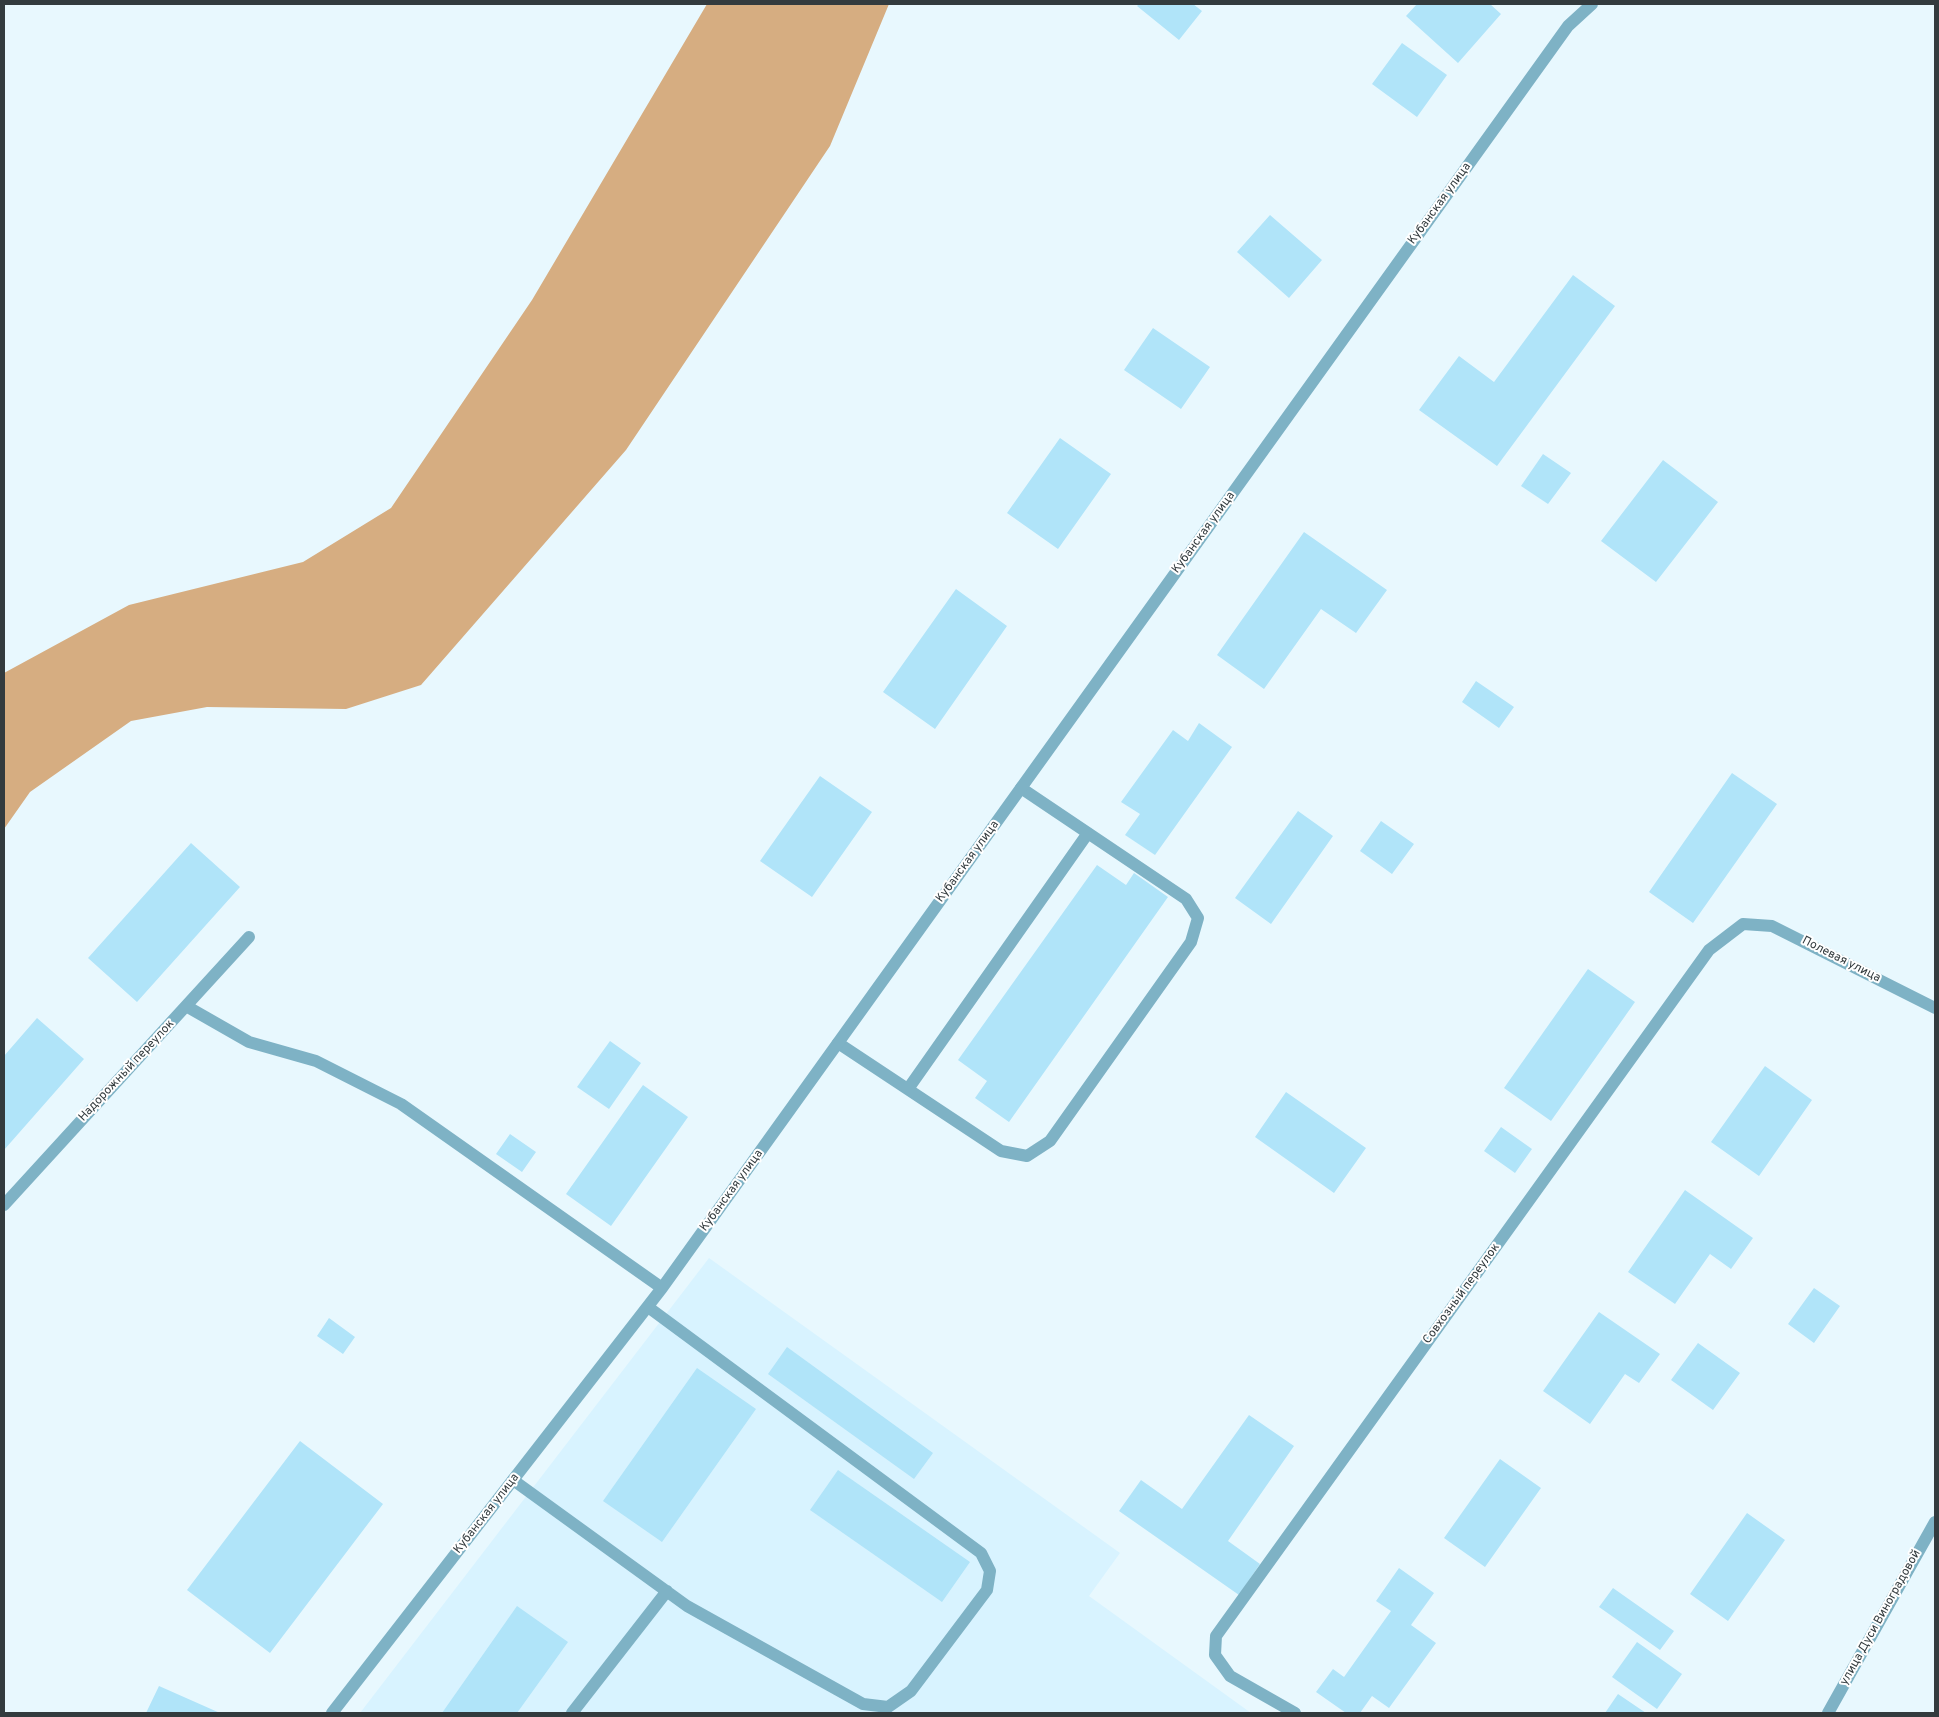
<!DOCTYPE html>
<meta charset="utf-8">
<style>
body{margin:0}
#map{position:relative;width:1939px;height:1717px;overflow:hidden;background:#e8f8fe;font-family:Overpass,sans-serif}
canvas{display:block}
.frame{position:absolute;inset:0;border:5px solid #333b3e;pointer-events:none}
</style>
<div id="map">
<canvas width="1939" height="1717"></canvas>
<div class="frame"></div>
</div>
<script>
const c = document.querySelector('canvas').getContext('2d');
c.lineJoin = 'round';
function fillPath(path, color) { c.fillStyle = color; c.fill(path, 'evenodd'); }
const shape = rows => new Path2D(rows.map(r => 'M' + r).join(''));
function trace(path, color, width, dash) { c.strokeStyle = color; c.lineWidth = width; c.lineCap = dash ? 'butt' : 'round'; c.setLineDash(dash || []); c.stroke(path); }
function write(font, color, halo, rows, align = 'center') {
  c.font = font + ' Overpass,sans-serif'; c.lineWidth = 4; c.setLineDash([]); c.textBaseline = 'middle'; c.strokeStyle = halo; c.fillStyle = color; for (const [text, x, y, turn = 0] of rows) {
    c.save(); c.translate(x, y); c.rotate((+turn || 0) * Math.PI / 180); c.textAlign = isNaN(turn) ? turn : align; if (halo) c.strokeText(text, 0, 0); c.fillText(text, 0, 0); c.restore();
  }
}
fillPath(shape([
 [709,1258,1120,1553,1089,1596,1251,1713,360,1713]
]), '#d8f3ff');
fillPath(shape([
 [707,4,889,4,830,146,626,450,421,685,346,709,207,707,131,721,30,792,4,829,4,673,129,605,303,562,391,508,532,300]
]), '#d6ad81');
fillPath(shape([
 [1139,4,1193,4,1202,11,1179,40,1137,6],
 [1417,4,1490,4,1501,14,1458,63,1406,16],
 [1402,43,1447,75,1417,117,1372,84],
 [1270,215,1322,260,1289,298,1237,252],
 [1573,275,1615,306,1497,466,1419,410,1459,356,1494,382],
 [1153,328,1210,367,1181,409,1124,370],
 [1060,438,1111,474,1058,549,1007,513],
 [1543,454,1571,473,1548,504,1521,486],
 [1663,460,1718,502,1656,582,1601,541],
 [1304,532,1387,590,1356,633,1321,609,1264,689,1217,655],
 [956,589,1007,626,935,729,883,692],
 [1476,681,1514,707,1499,728,1462,702],
 [1199,723,1232,747,1155,855,1125,835,1140,814,1121,802,1173,730,1188,741],
 [1732,773,1777,804,1693,923,1649,892],
 [820,776,872,812,812,897,760,861],
 [1298,811,1333,836,1271,924,1235,898],
 [1381,821,1414,844,1392,874,1360,851],
 [191,843,240,887,137,1002,88,958],
 [1097,865,1126,885,1134,873,1168,897,1009,1122,975,1098,987,1081,958,1060],
 [1588,969,1635,1002,1551,1121,1504,1088],
 [37,1018,84,1059,4,1150,4,1056],
 [610,1041,641,1063,609,1109,577,1087],
 [1765,1066,1812,1100,1759,1176,1711,1142],
 [643,1085,688,1117,611,1226,566,1194],
 [1286,1092,1366,1148,1334,1193,1255,1137],
 [1501,1127,1532,1149,1515,1173,1484,1151],
 [510,1134,536,1152,522,1172,496,1154],
 [1685,1190,1753,1238,1731,1269,1710,1254,1675,1304,1628,1272],
 [1814,1288,1840,1306,1814,1343,1788,1324],
 [1599,1312,1660,1354,1639,1383,1625,1374,1590,1424,1543,1391],
 [329,1318,355,1337,343,1354,317,1336],
 [1698,1343,1740,1373,1713,1410,1671,1380],
 [787,1347,933,1453,914,1479,768,1374],
 [697,1368,756,1409,662,1542,603,1501],
 [1249,1415,1294,1446,1228,1541,1260,1564,1239,1595,1119,1511,1141,1480,1182,1509],
 [300,1441,383,1504,270,1653,187,1590],
 [1500,1459,1541,1488,1485,1567,1444,1538],
 [838,1470,970,1562,942,1602,810,1510],
 [1747,1513,1785,1540,1728,1621,1690,1594],
 [1399,1568,1434,1593,1411,1625,1436,1643,1389,1708,1372,1696,1360,1713,1346,1713,1316,1692,1333,1669,1344,1677,1391,1611,1376,1601],
 [1613,1588,1674,1631,1660,1650,1599,1607],
 [517,1606,568,1642,517,1713,442,1713],
 [1637,1642,1682,1674,1657,1709,1612,1677],
 [159,1686,220,1713,146,1713],
 [1618,1694,1646,1713,1605,1713]
]), '#b0e4f9');
trace(shape([
 [838,1043,1001,1151,1027,1156,1050,1141,1191,942,1198,918,1186,899,1021,788],
 [908,1089,1088,833],
 [513,1480,687,1606,863,1704,888,1707,911,1691,987,1590,990,1571,981,1553,648,1307],
 [572,1713,667,1591]
]), '#7eb2c5', 12);
trace(shape([
 [186,1006,249,1042,316,1061,401,1104,662,1288],
 [4,1205,249,937],
 [332,1713,662,1288,1568,26,1592,4],
 [1295,1713,1230,1676,1215,1655,1216,1636,1709,950,1743,924,1772,926,1935,1008],
 [1828,1713,1935,1522]
]), '#7eb2c5', 12);
write('12px', '#333b3e', '#fff', [
 ["Кубанская улица",1440,204,-54],
 ["Кубанская улица",1204,533,-54],
 ["Кубанская улица",968,862,-54],
 ["Полевая улица",1841,960,27],
 ["Надорожный переулок",127,1071,-47],
 ["Кубанская улица",732,1191,-54],
 ["Совхозный переулок",1462,1294,-54],
 ["Кубанская улица",487,1514,-52],
 ["улица Дуси Виноградовой",1881,1618,-61]
]);
</script>
